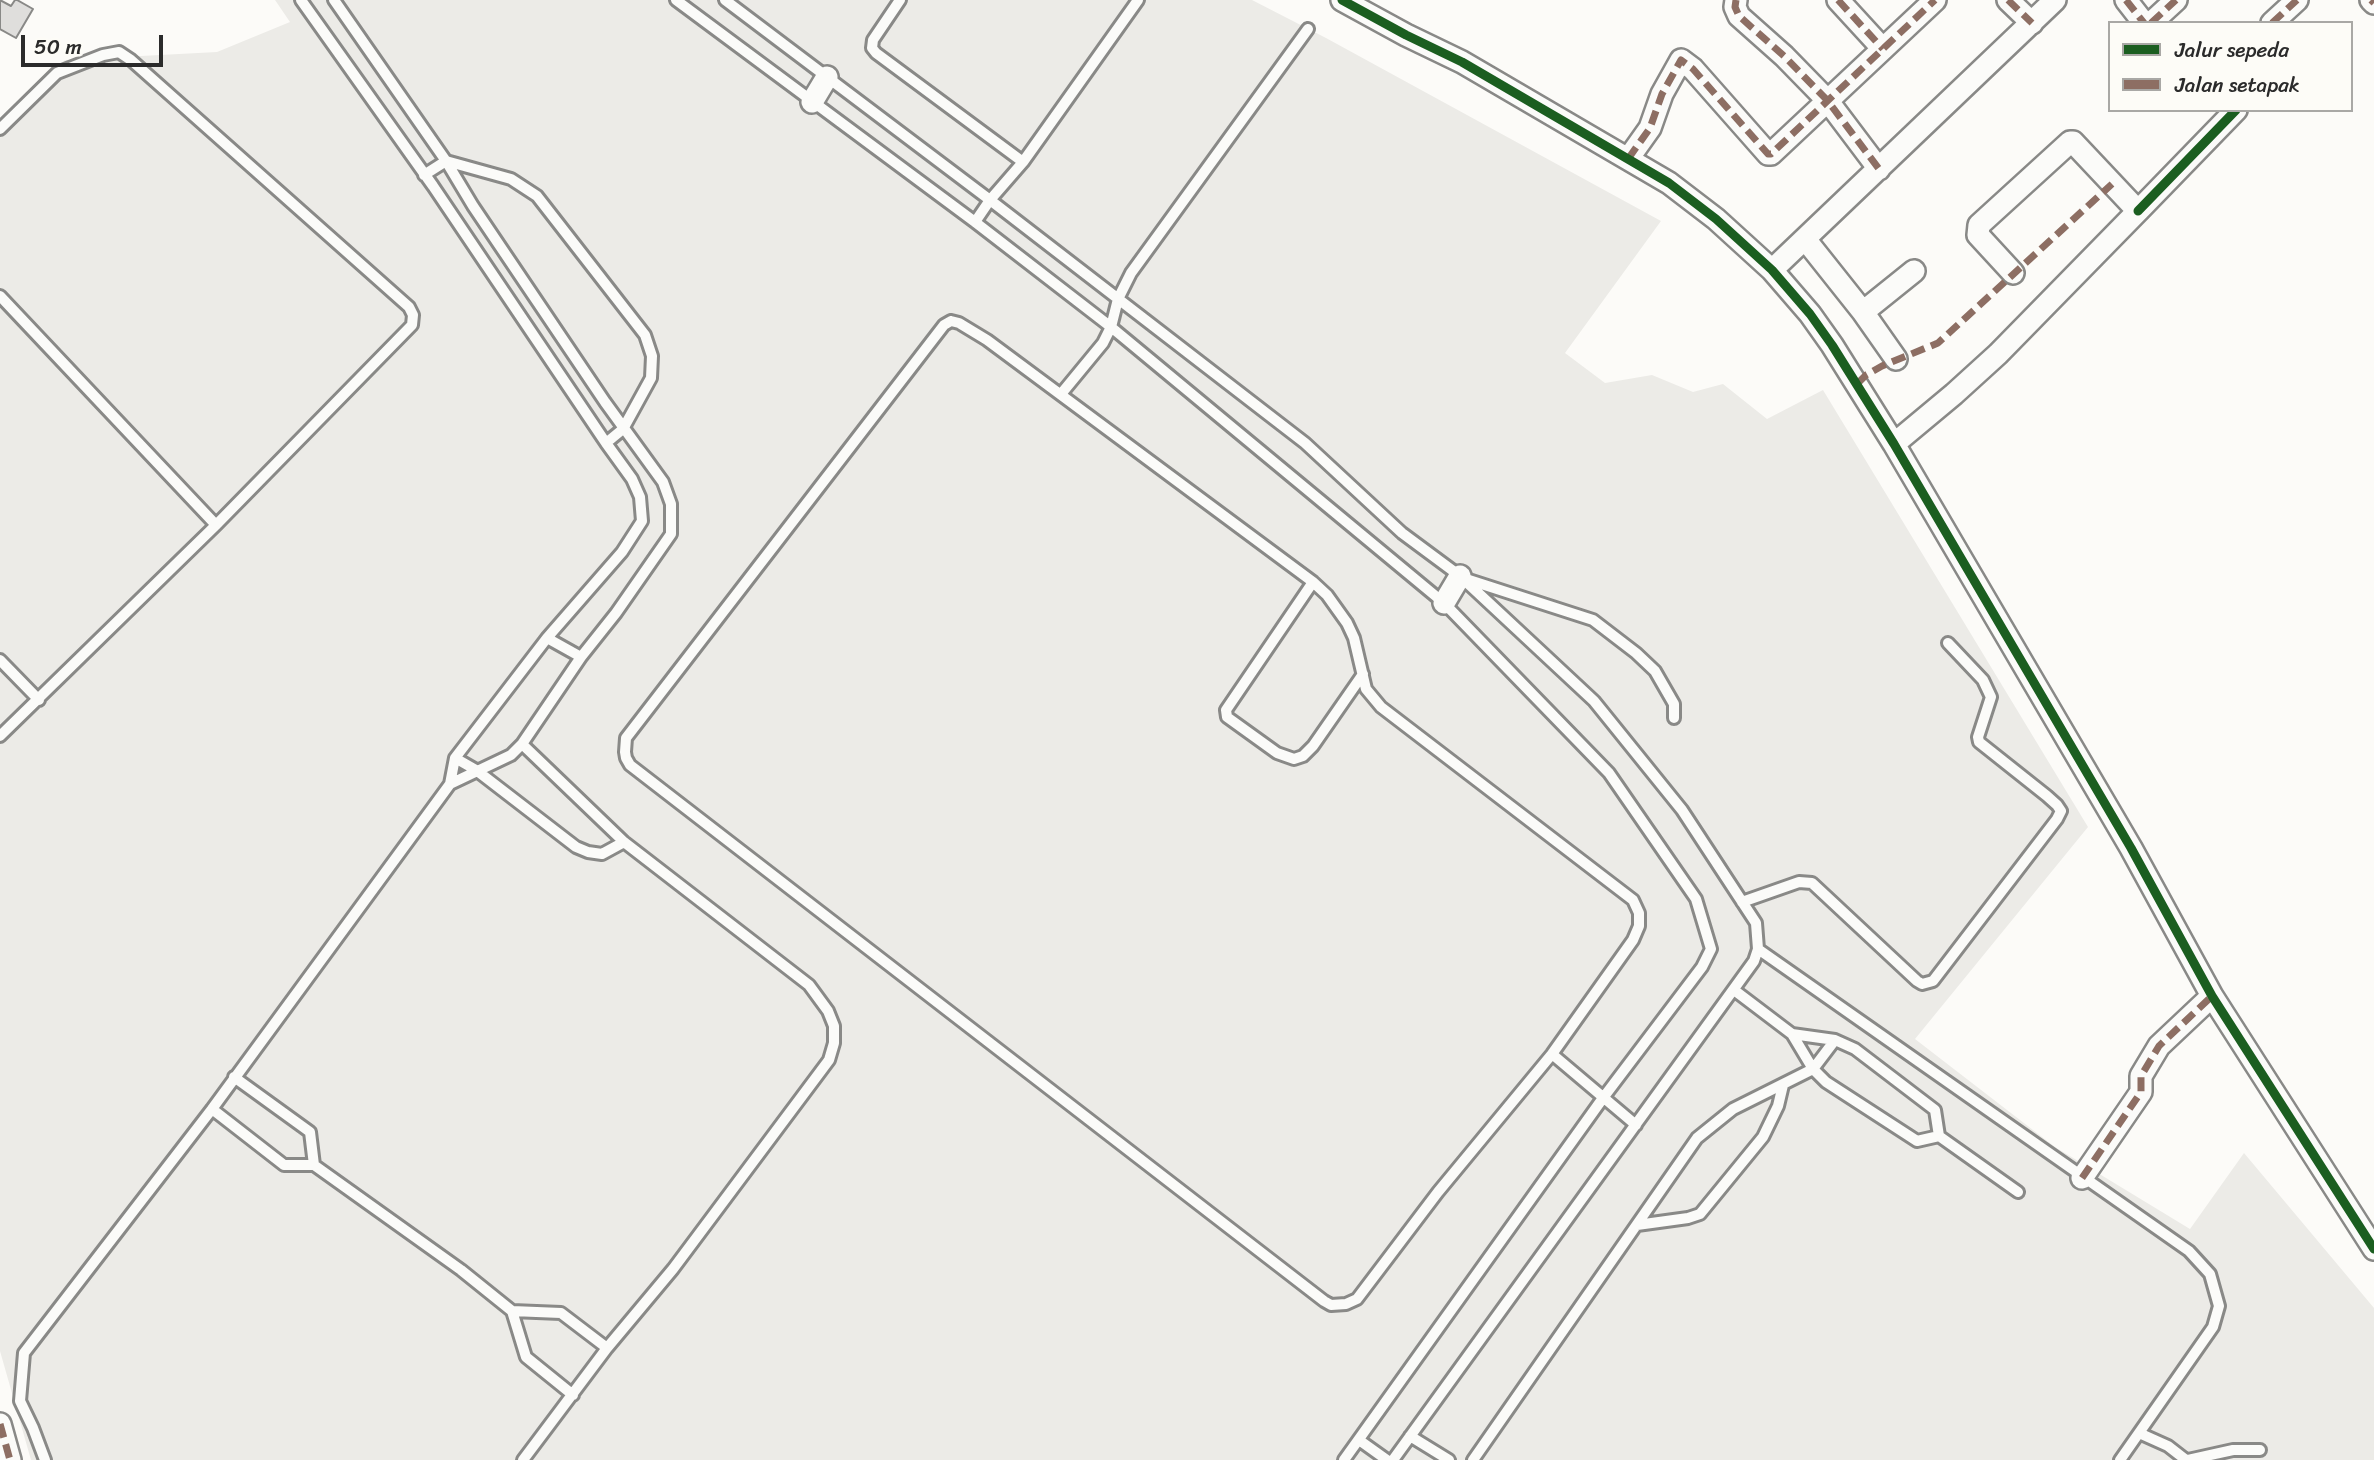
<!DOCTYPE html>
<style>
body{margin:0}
#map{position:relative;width:2374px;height:1460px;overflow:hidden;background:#fcfbf8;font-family:Sriracha,sans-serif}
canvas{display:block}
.legend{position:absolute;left:2108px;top:21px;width:245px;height:91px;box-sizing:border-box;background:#fdfcf7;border:2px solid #a9a8a5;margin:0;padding:9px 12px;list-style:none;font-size:21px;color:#2b2b2b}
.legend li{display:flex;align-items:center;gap:14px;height:35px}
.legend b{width:35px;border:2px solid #a9a8a5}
.scale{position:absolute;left:21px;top:35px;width:142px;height:32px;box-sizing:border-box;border:4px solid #2b2b2b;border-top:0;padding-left:9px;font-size:21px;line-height:24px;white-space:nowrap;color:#2b2b2b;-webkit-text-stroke:5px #fdfcf7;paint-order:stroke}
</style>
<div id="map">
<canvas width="2374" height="1460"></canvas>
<ul class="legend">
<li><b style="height:9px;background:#1b5e20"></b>Jalur sepeda</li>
<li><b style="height:9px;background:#8d6e63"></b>Jalan setapak</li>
</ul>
<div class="scale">50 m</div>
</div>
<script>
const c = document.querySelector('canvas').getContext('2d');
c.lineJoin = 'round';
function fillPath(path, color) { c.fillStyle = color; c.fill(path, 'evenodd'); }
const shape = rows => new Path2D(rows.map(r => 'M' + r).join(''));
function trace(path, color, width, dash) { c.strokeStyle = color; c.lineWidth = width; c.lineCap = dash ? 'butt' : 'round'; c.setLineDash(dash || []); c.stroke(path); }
fillPath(shape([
 [275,0,1252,0,1326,38,1661,221,1565,353,1605,383,1652,375,1693,392,1723,384,1767,419,1823,390,2088,827,1915,1039,2055,1147,2190,1229,2244,1153,2374,1308,2374,1460,31,1460,0,1351,0,124,65,60,217,52,290,22]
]), '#ecebe7');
const building = shape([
 [0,0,11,6,15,0,17,0,33,9,16,38,0,29,0,0]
]);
fillPath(building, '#dfdedc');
trace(building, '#898987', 2);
const service = shape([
 [334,0,446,161,473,206,605,402,663,482,671,504,671,534,616,613,581,657,522,744,511,755,450,784],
 [676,0,975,222,1111,327,1444,603,1609,773,1696,899,1711,949,1702,967,1603,1098,1344,1460],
 [725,0,990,200,1305,443,1402,533,1460,576,1594,701,1682,810,1756,923,1758,949,1754,961,1393,1460],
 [900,0,873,40,872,48,876,53,1023,162],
 [0,129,57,73,103,55,119,52,131,60,409,307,413,315,412,325,216,525,0,736],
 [424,175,446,161,511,179,537,196,645,335,652,356,651,378,623,429,606,443],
 [975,222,990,200,1023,162,1138,0],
 [0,296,216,525],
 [951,321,959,323,987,340,1313,582,1327,595,1347,623,1354,638,1366,689,1381,707,1633,900,1639,913,1639,926,1633,940,1552,1054,1438,1192,1357,1299,1346,1304,1331,1305,1324,1301,630,765,626,758,625,752,626,738,944,325,951,321],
 [1061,394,1103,343,1111,327,1118,299,1131,273,1308,29],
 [1466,579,1593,620,1636,653,1655,671,1674,704,1674,718],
 [1313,582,1226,710,1227,717,1277,753,1294,759,1303,756,1313,746,1363,674],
 [547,638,581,657],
 [0,660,39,700],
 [522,744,624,842,809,985,828,1011,834,1026,834,1043,829,1060,673,1269,607,1348,523,1460],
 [455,758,476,770,576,847,588,852,602,854,624,842],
 [1742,902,1799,882,1812,883,1917,981,1922,984,1933,981,2057,819,2061,811,2057,805,2047,796,1979,742,1978,737,1991,697,1983,680,1948,643],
 [1758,949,2189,1251,2210,1274,2219,1306,2213,1327,2120,1460],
 [1734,990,1792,1034,1813,1069,1826,1082,1917,1141,1939,1136],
 [1792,1034,1835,1040,1855,1049,1935,1110,1939,1136,2018,1192],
 [1552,1054,1636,1125],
 [234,1077,310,1132,314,1165],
 [212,1109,284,1165,314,1165,461,1270,512,1311,526,1357,573,1395],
 [1637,1225,1688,1218,1700,1214,1763,1137,1778,1106,1783,1085],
 [512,1311,561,1313,607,1348],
 [2139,1433,2168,1446,2186,1460],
 [1410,1436,1449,1460],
 [1359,1440,1387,1460],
 [45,1460,33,1428,20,1401,24,1353,212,1109,450,784,455,758,547,638,622,552,642,521,640,497,632,479,606,443,433,186,301,0],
 [1473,1460,1697,1138,1733,1109,1813,1069,1835,1040],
 [2188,1460,2233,1450,2260,1450]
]);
const minor = shape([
 [1342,0,1406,35,1462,62,1669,183,1716,219,1772,270,1810,314,1832,345,1894,444,2131,848,2212,996,2374,1249],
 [1736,0,1735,7,1739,16,1784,56,1827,100,1879,169],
 [1838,0,1883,49],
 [2008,0,2032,23],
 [2126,0,2144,23],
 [2371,0,2374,3],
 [2151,23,2176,0],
 [2272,23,2297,0],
 [812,102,827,77],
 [1628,159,1650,128,1662,94,1681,60,1693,69,1768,154,1771,154,1935,0],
 [2138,211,2236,110],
 [1805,239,1863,312,1896,359],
 [1772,270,2055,0],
 [1863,312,1914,271],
 [1894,444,1954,394,1998,354,2138,211,2073,142,2070,142,1979,225,1978,235,2013,273],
 [1444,603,1460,576],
 [2082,1178,2141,1092,2141,1076,2159,1046,2212,996],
 [0,1424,10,1460]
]);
trace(service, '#898987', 16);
trace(minor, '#898987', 26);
trace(service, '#fbfbf9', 10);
trace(minor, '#fbfbf9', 21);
trace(shape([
 [1736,0,1735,7,1739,16,1784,56,1827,100,1879,169],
 [1838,0,1883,49],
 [2008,0,2032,23],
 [2126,0,2144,23],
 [2371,0,2374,3],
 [2151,23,2176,0],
 [2272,23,2297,0],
 [1628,159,1650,128,1662,94,1681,60,1693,69,1768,154,1771,154,1935,0],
 [1857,384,1866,375,1882,366,1938,343,2112,184],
 [2082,1178,2141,1092,2141,1076,2159,1046,2212,996],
 [0,1424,10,1460]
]), '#8d6e63', 7, [14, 7]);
trace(shape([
 [1342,0,1406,35,1462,62,1669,183,1716,219,1772,270,1810,314,1832,345,1894,444,2131,848,2212,996,2374,1249],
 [2138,211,2236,110]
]), '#1b5e20', 9);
</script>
